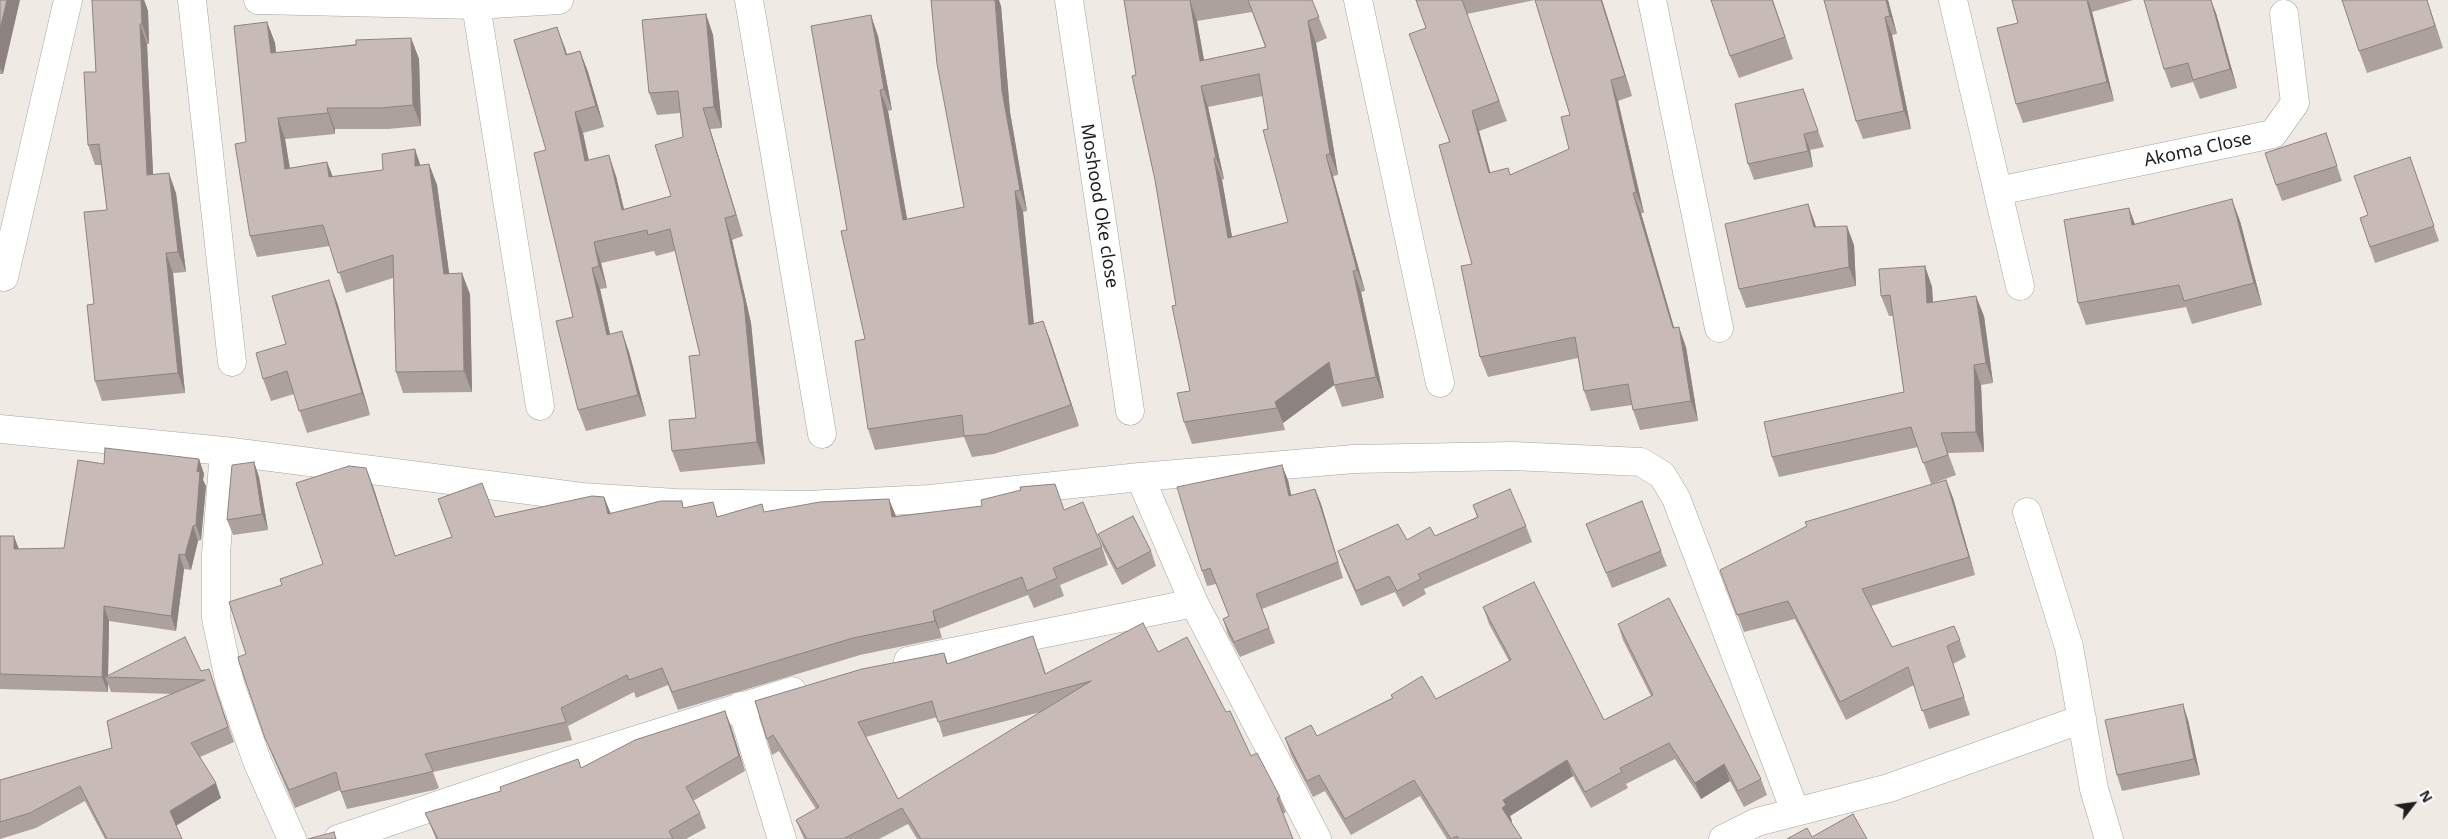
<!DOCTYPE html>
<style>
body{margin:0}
#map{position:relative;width:2448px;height:839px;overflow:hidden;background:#f0eae4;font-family:"Noto Sans",sans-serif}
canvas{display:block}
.north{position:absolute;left:2388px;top:779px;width:50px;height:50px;-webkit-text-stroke:4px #fff;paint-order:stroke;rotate:60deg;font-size:14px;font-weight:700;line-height:20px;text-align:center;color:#1e1e1e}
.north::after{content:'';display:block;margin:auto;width:18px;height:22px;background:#1e1e1e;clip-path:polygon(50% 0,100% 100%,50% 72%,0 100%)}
</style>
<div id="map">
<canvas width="2448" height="839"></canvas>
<div class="north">N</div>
</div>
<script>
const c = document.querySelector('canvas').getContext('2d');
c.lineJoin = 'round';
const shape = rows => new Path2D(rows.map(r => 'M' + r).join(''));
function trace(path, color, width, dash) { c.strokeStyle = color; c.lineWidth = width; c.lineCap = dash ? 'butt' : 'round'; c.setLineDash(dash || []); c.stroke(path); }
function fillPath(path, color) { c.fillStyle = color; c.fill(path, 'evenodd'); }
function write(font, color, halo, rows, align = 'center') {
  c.font = font + ' "Noto Sans",sans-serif'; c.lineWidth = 4; c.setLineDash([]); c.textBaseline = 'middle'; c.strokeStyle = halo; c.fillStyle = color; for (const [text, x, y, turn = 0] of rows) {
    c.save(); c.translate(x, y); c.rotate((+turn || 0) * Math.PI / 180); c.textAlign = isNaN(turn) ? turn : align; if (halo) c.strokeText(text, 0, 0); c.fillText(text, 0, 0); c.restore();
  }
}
const minor = shape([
 [192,0,232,362],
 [258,0,476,5,559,0],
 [749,0,822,434],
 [1069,0,1130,411],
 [1358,0,1440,383],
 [1652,0,1719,328],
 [1953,0,2020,286],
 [476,5,540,406],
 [1998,191,2273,134,2295,103,2284,14],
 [4,277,68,0],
 [0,429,224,451,582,497,676,503,807,505,930,499,1140,477,1354,459,1513,456,1641,462,1662,475,1676,498,1795,811],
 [224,451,216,554,216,618,230,684,257,761,292,839],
 [1140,477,1194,603,1317,839],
 [2027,512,2069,647,2094,789,2109,839],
 [908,661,1194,603],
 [741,706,782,839],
 [338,839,569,761,792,691],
 [1723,839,1757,822,1889,788,2082,719]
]);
trace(minor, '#a5a5a5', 29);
trace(minor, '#fff', 28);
fillPath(shape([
 [0,0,3,74,0,74],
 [92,0,144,0,148,11,149,44,147,44,153,174,176,193,186,272,173,273,185,393,102,401,95,381,94,304,107,210,101,165,95,165,88,145,96,72],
 [1124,0,1312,0,1327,38,1316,43,1338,175,1333,176,1365,291,1361,292,1384,398,1342,407,1334,385,1283,423,1285,430,1192,444,1184,422,1190,391,1176,305,1155,180,1136,75],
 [1252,12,1265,47,1204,60,1197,21],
 [1263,96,1268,129,1288,222,1232,237,1222,180,1224,179,1208,107],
 [1416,0,1602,0,1632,96,1618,101,1644,213,1641,213,1674,328,1686,347,1698,421,1640,430,1633,410,1632,405,1591,411,1584,391,1578,358,1488,377,1480,357,1472,264,1449,142,1426,28],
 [1535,0,1570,115,1569,149,1510,175,1508,168,1490,173,1479,131,1507,121,1467,14],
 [1773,0,1793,59,1739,78,1730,56],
 [1824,0,1888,0,1897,34,1892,35,1911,129,1863,139,1856,121],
 [2012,0,2133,0,2092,12,2114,101,2023,123,2016,104,2018,23],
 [2427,0,2443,48,2367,73,2359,51],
 [1001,6,1010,112,1027,211,1023,212,1034,324,1043,321,1079,426,994,454,972,457,964,437,875,450,868,429,865,339,847,230,878,36,892,110,888,111,907,220,964,207],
 [2216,13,2237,88,2200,99,2193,82,2171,88,2164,69],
 [706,14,713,35,722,128,710,129,743,236,732,240,751,323,765,464,680,472,672,451,696,418,700,355,675,251,656,256,654,251,601,263,607,288,600,289,610,334,629,352,646,416,586,431,578,410,573,317,546,150,565,48,567,54,580,51,588,72,604,127,583,133,589,160,616,176,624,209,671,196,683,137,680,113,657,115,649,93],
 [267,22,275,43,276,53,411,38,419,59,421,126,388,129,335,129,335,134,285,139,290,168,327,162,333,177,429,164,437,185,449,273,470,294,472,392,403,393,396,372,393,278,346,293,330,246,257,257,250,236],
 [1803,89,1824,147,1810,150,1813,167,1754,180,1748,164],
 [2326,133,2342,181,2282,201,2276,185],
 [2410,157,2439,241,2375,263,2360,218,2368,215],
 [1808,204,1816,227,1854,245,1856,286,1746,308,1739,289],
 [2129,208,2135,224,2240,221,2262,305,2192,324,2186,307,2086,325,2078,303],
 [1925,266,1932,287,1933,302,1984,316,1993,383,1981,385,1984,452,1948,453,1956,475,1931,484,1918,447,1779,477,1772,457,1904,392,1893,316,1889,316,1881,296],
 [337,302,370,415,307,433,294,394,271,401,263,379,286,344],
 [199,459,204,474,203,480,206,486,201,540,198,541,191,570,184,569,176,631,109,621,108,676,201,671,214,684,234,742,200,757,221,798,176,826,182,839,105,839,85,801,36,828,0,839,0,780,112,748,172,694,111,692,108,684,108,692,0,689,0,536,14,536,19,549,64,548,104,464],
 [254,462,259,477,268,530,233,535,227,520],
 [1288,480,1291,496,1315,489,1321,504,1343,578,1262,609,1275,643,1240,657,1228,635,1223,619,1229,616,1216,584,1207,586,1202,571],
 [1946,480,1953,498,1975,575,1871,606,1892,647,1960,640,1966,657,1953,664,1970,715,1929,729,1914,685,1846,720,1795,619,1744,632,1720,570],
 [373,486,395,556,452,537,495,517,604,497,610,513,684,508,718,516,765,512,896,517,1064,510,1102,547,1108,565,1060,585,1064,596,1034,608,1028,595,939,629,942,638,860,655,678,710,668,685,636,698,634,692,568,726,572,740,433,772,439,788,434,790,347,809,340,790,295,808,272,755,239,662,246,654,282,585,323,564],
 [1473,505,1526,526,1532,542,1424,589,1426,594,1403,607,1395,592,1361,606,1344,567,1338,551,1435,536,1477,517],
 [1586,524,1661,551,1667,566,1612,588],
 [1098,534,1151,551,1156,566,1122,585,1104,550],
 [1483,607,1604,720,1651,696,1623,640,1618,624,1761,779,1767,795,1744,807,1730,781,1701,799,1675,759,1626,784,1628,788,1591,808,1573,776,1510,816,1512,821,1511,822,1522,839,1447,839,1420,796,1351,835,1325,791,1313,797,1291,755,1285,738,1317,736,1392,698,1391,695,1436,699,1509,661,1489,624],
 [1039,652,1046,674,1158,652,1226,712,1251,756,1280,797,1286,812,1283,814,1293,839,917,839,908,824,879,839,804,839,796,820,816,809,779,751,772,755,755,701,944,653,948,664],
 [1041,712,898,799,866,737,937,717,943,737],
 [725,711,745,771,693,801,700,813,706,828,686,839,436,839,431,827,425,813,581,768],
 [2188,720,2200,775,2122,791,2117,775]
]), '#aca19d');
fillPath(shape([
 [7,0,20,0,3,74,0,67,0,29],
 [141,0,144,0,148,11,149,44,142,24],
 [995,0,999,0,1001,6,1010,112,1027,211,1020,190,1002,91],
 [1190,0,1197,21,1208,83,1200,61],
 [1601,0,1602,0,1632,96,1625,76],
 [1886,0,1888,0,1897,34,1890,16],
 [2087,0,2088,0,2092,12,2114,101,2107,82],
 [2211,0,2216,13,2237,88,2230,69],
 [2427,0,2443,48,2435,26],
 [706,14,713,35,722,128,714,107],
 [871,15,878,36,892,110,884,89],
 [1885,17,1892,35,1911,129,1904,111],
 [1308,21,1316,43,1338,175,1330,154],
 [267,22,275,43,278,74,271,53],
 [140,24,147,44,154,195,147,175],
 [557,27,565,48,573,76,566,55],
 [411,38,419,59,421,126,413,105],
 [580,51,588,72,604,127,596,106],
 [1611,80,1618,101,1644,213,1636,192],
 [1201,86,1208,107,1224,179,1216,158],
 [880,90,888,111,911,241,903,220],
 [327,108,335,129,335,134,328,113],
 [703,108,710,129,743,236,736,215],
 [1472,111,1479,131,1496,193,1489,173],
 [575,112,583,133,593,182,585,161],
 [278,118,285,139,293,189,285,169],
 [1804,134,1810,150,1813,167,1808,151],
 [415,149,422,170,415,166],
 [609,155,616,176,629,231,622,210],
 [1326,155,1333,176,1365,291,1357,270],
 [1214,158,1222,180,1236,259,1228,238],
 [327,162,335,183,329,177],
 [429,164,437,185,452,294,444,274],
 [169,173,176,193,186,272,178,252],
 [1015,191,1023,212,1036,346,1029,325],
 [1633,193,1641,213,1680,348,1673,328],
 [2232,199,2240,221,2262,305,2254,283],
 [1808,204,1815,223,1820,246,1814,227],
 [2129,208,2137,231,2132,225],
 [725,218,732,240,751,323,765,464,757,442],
 [1847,226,1854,245,1856,286,1849,267],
 [594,242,601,263,607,288,599,266],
 [166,253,173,273,185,393,178,373],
 [1925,266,1932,287,1934,323,1927,303],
 [592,268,600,289,615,356,607,335],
 [1353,271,1361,292,1384,398,1376,377],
 [462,273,470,294,472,392,464,371],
 [329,280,337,302,370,415,362,393],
 [1976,296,1984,316,1993,383,1986,363],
 [1043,321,1051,342,1079,426,1071,405],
 [1679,327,1686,347,1698,421,1691,401],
 [622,331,629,352,646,416,638,395],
 [1329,362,1337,383,1283,423,1275,402],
 [1974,365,1981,385,1984,452,1976,432],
 [199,459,204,474,203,480,206,486,201,540,196,525,197,472],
 [254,462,259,477,268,530,262,514],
 [1282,465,1288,480,1295,512,1289,496],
 [366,468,373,486,401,574,395,556],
 [1946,480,1953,498,1975,575,1969,557],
 [1315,489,1321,504,1343,578,1338,562],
 [604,497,611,514,608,514],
 [889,499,896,516,898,535,892,517],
 [193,526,198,541,191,570,185,555],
 [14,536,19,551,14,549],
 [179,554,184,569,176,631,171,616],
 [104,606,109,621,108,677,105,677,108,684,108,692,102,677],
 [933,611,942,638,935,621],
 [2183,704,2188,720,2200,775,2194,759],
 [725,711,731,726,745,771,739,756],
 [1567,760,1573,776,1510,816,1512,821,1508,824,1502,808,1503,800],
 [1724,764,1730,781,1701,799,1695,783],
 [216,783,221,798,175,826,170,811]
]), '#8c8380');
const building = shape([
 [0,0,7,0,0,29,0,0],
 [92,0,141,0,142,24,140,24,147,175,169,173,178,252,166,253,178,373,95,381,87,305,94,304,84,212,107,210,99,144,88,145,84,72,96,72,92,0],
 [931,0,995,0,1002,91,1020,190,1015,191,1029,325,1043,321,1071,405,986,434,964,436,962,415,868,429,855,341,865,339,841,231,847,230,811,26,871,15,884,89,880,90,903,220,964,207,937,64,931,0],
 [1124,0,1190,0,1200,61,1266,47,1248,0,1312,0,1319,17,1308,21,1330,154,1326,155,1357,270,1353,271,1376,377,1334,385,1329,362,1275,402,1277,408,1184,422,1177,393,1190,391,1172,306,1176,305,1155,180,1132,76,1136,75,1124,0],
 [1259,74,1268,129,1263,130,1288,222,1228,238,1214,158,1216,158,1201,86,1259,74],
 [1416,0,1462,0,1499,101,1472,111,1489,173,1508,168,1510,175,1569,149,1561,117,1570,115,1535,0,1601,0,1625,76,1611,80,1636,192,1633,193,1673,328,1679,327,1691,401,1633,410,1628,384,1584,391,1575,337,1480,357,1461,266,1472,264,1439,145,1450,142,1409,34,1426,28,1416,0],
 [1711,0,1772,0,1785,37,1730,56,1711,0],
 [1824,0,1886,0,1890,16,1885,17,1904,111,1856,121,1824,0],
 [2012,0,2087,0,2107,82,2016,104,1997,28,2018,23,2012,0],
 [2144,0,2211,0,2230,69,2193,80,2188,63,2164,69,2144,0],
 [2342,0,2427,0,2435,26,2359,51,2342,0],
 [706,14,714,107,703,108,736,215,725,218,744,302,757,442,672,451,669,420,696,418,689,356,700,355,670,229,648,235,647,230,594,242,599,266,592,268,607,335,622,331,638,395,578,410,556,321,573,317,534,153,546,150,514,40,557,27,566,55,580,51,596,106,575,112,585,161,609,155,622,210,671,196,655,145,683,137,678,91,649,93,642,20,706,14],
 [267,22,271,53,356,45,356,40,411,38,413,105,381,108,327,108,328,113,278,118,285,169,327,162,329,177,383,170,382,154,415,149,415,166,429,164,444,274,462,273,464,371,396,372,393,255,338,273,323,225,250,236,235,144,246,142,234,26,267,22],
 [1803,89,1818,131,1804,134,1808,151,1748,164,1735,104,1803,89],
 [2326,133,2337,166,2276,185,2265,153,2326,133],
 [2410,157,2434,226,2370,247,2360,218,2368,215,2354,176,2410,157],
 [2232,199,2254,283,2184,301,2179,285,2078,303,2064,220,2129,208,2132,225,2232,199],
 [1808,204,1814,227,1847,226,1849,267,1739,289,1725,224,1808,204],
 [1925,266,1927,303,1976,296,1986,363,1974,365,1976,432,1941,433,1948,455,1923,463,1911,427,1772,457,1764,422,1904,392,1890,295,1881,296,1879,269,1925,266],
 [329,280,362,393,299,411,287,371,263,379,256,353,286,344,272,296,329,280],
 [105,448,199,459,197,472,200,471,196,525,193,526,185,555,179,554,171,616,104,606,102,677,0,674,0,536,14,536,14,549,64,548,78,460,104,464,105,448],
 [254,462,262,514,227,520,232,465,254,462],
 [1282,465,1289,496,1315,489,1338,562,1256,594,1269,628,1234,642,1223,619,1229,616,1210,568,1202,571,1177,487,1282,465],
 [349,466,366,468,395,556,452,537,438,499,482,483,495,517,592,496,604,497,608,514,661,501,682,501,683,508,713,502,717,517,762,504,764,512,820,502,889,499,892,517,982,506,981,500,1021,490,1020,487,1055,484,1064,510,1083,502,1102,547,1053,568,1057,578,1027,591,1022,577,933,611,935,621,853,638,672,692,662,668,629,680,627,675,561,708,566,722,425,754,433,771,427,773,341,792,336,772,289,790,265,738,239,662,238,657,246,654,229,602,282,585,280,579,323,564,296,483,349,466],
 [1946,480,1969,557,1862,589,1892,647,1954,626,1960,640,1947,646,1964,697,1922,711,1908,667,1840,702,1788,601,1737,615,1720,570,1807,526,1805,522,1946,480],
 [1510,489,1526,526,1418,574,1421,579,1397,591,1389,576,1356,591,1338,551,1398,524,1407,540,1430,527,1435,536,1478,517,1473,505,1510,489],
 [1642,501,1661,551,1606,573,1586,524,1642,501],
 [1133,516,1151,551,1117,569,1098,534,1133,516],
 [1534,582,1604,720,1653,695,1618,624,1669,598,1761,779,1738,791,1724,764,1695,783,1669,743,1620,768,1622,772,1585,792,1567,760,1503,800,1506,805,1502,808,1522,839,1459,839,1457,836,1451,839,1414,780,1345,819,1319,775,1307,781,1285,738,1311,725,1317,736,1393,698,1391,695,1422,676,1436,699,1511,660,1483,607,1534,582],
 [1143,623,1158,652,1187,637,1226,712,1230,711,1251,756,1257,753,1280,797,1277,798,1293,839,921,839,902,808,843,839,807,839,796,820,819,807,773,735,767,739,755,701,862,669,944,653,947,664,1033,636,1045,674,1143,623],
 [1091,681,898,799,858,722,932,701,938,722,1091,681],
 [185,637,201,671,209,669,228,727,191,743,216,783,170,811,182,839,107,839,80,786,30,813,0,822,0,780,112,748,107,721,205,680,105,677,185,637],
 [2183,704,2194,759,2117,775,2105,720,2183,704],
 [725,711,739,756,686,787,700,813,669,831,673,839,438,839,425,813,501,791,500,787,578,759,581,768,635,740,725,711],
 [1853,814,1867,839,1787,839,1807,828,1812,837,1853,814],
 [334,832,336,839,308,839,334,832]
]);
fillPath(building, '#c8bbb7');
trace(building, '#8c8380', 1);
write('18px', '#1e1e1e', '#fff', [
 ["Akoma Close",2198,150,-12],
 ["Moshood Oke close",1099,206,81]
]);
</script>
